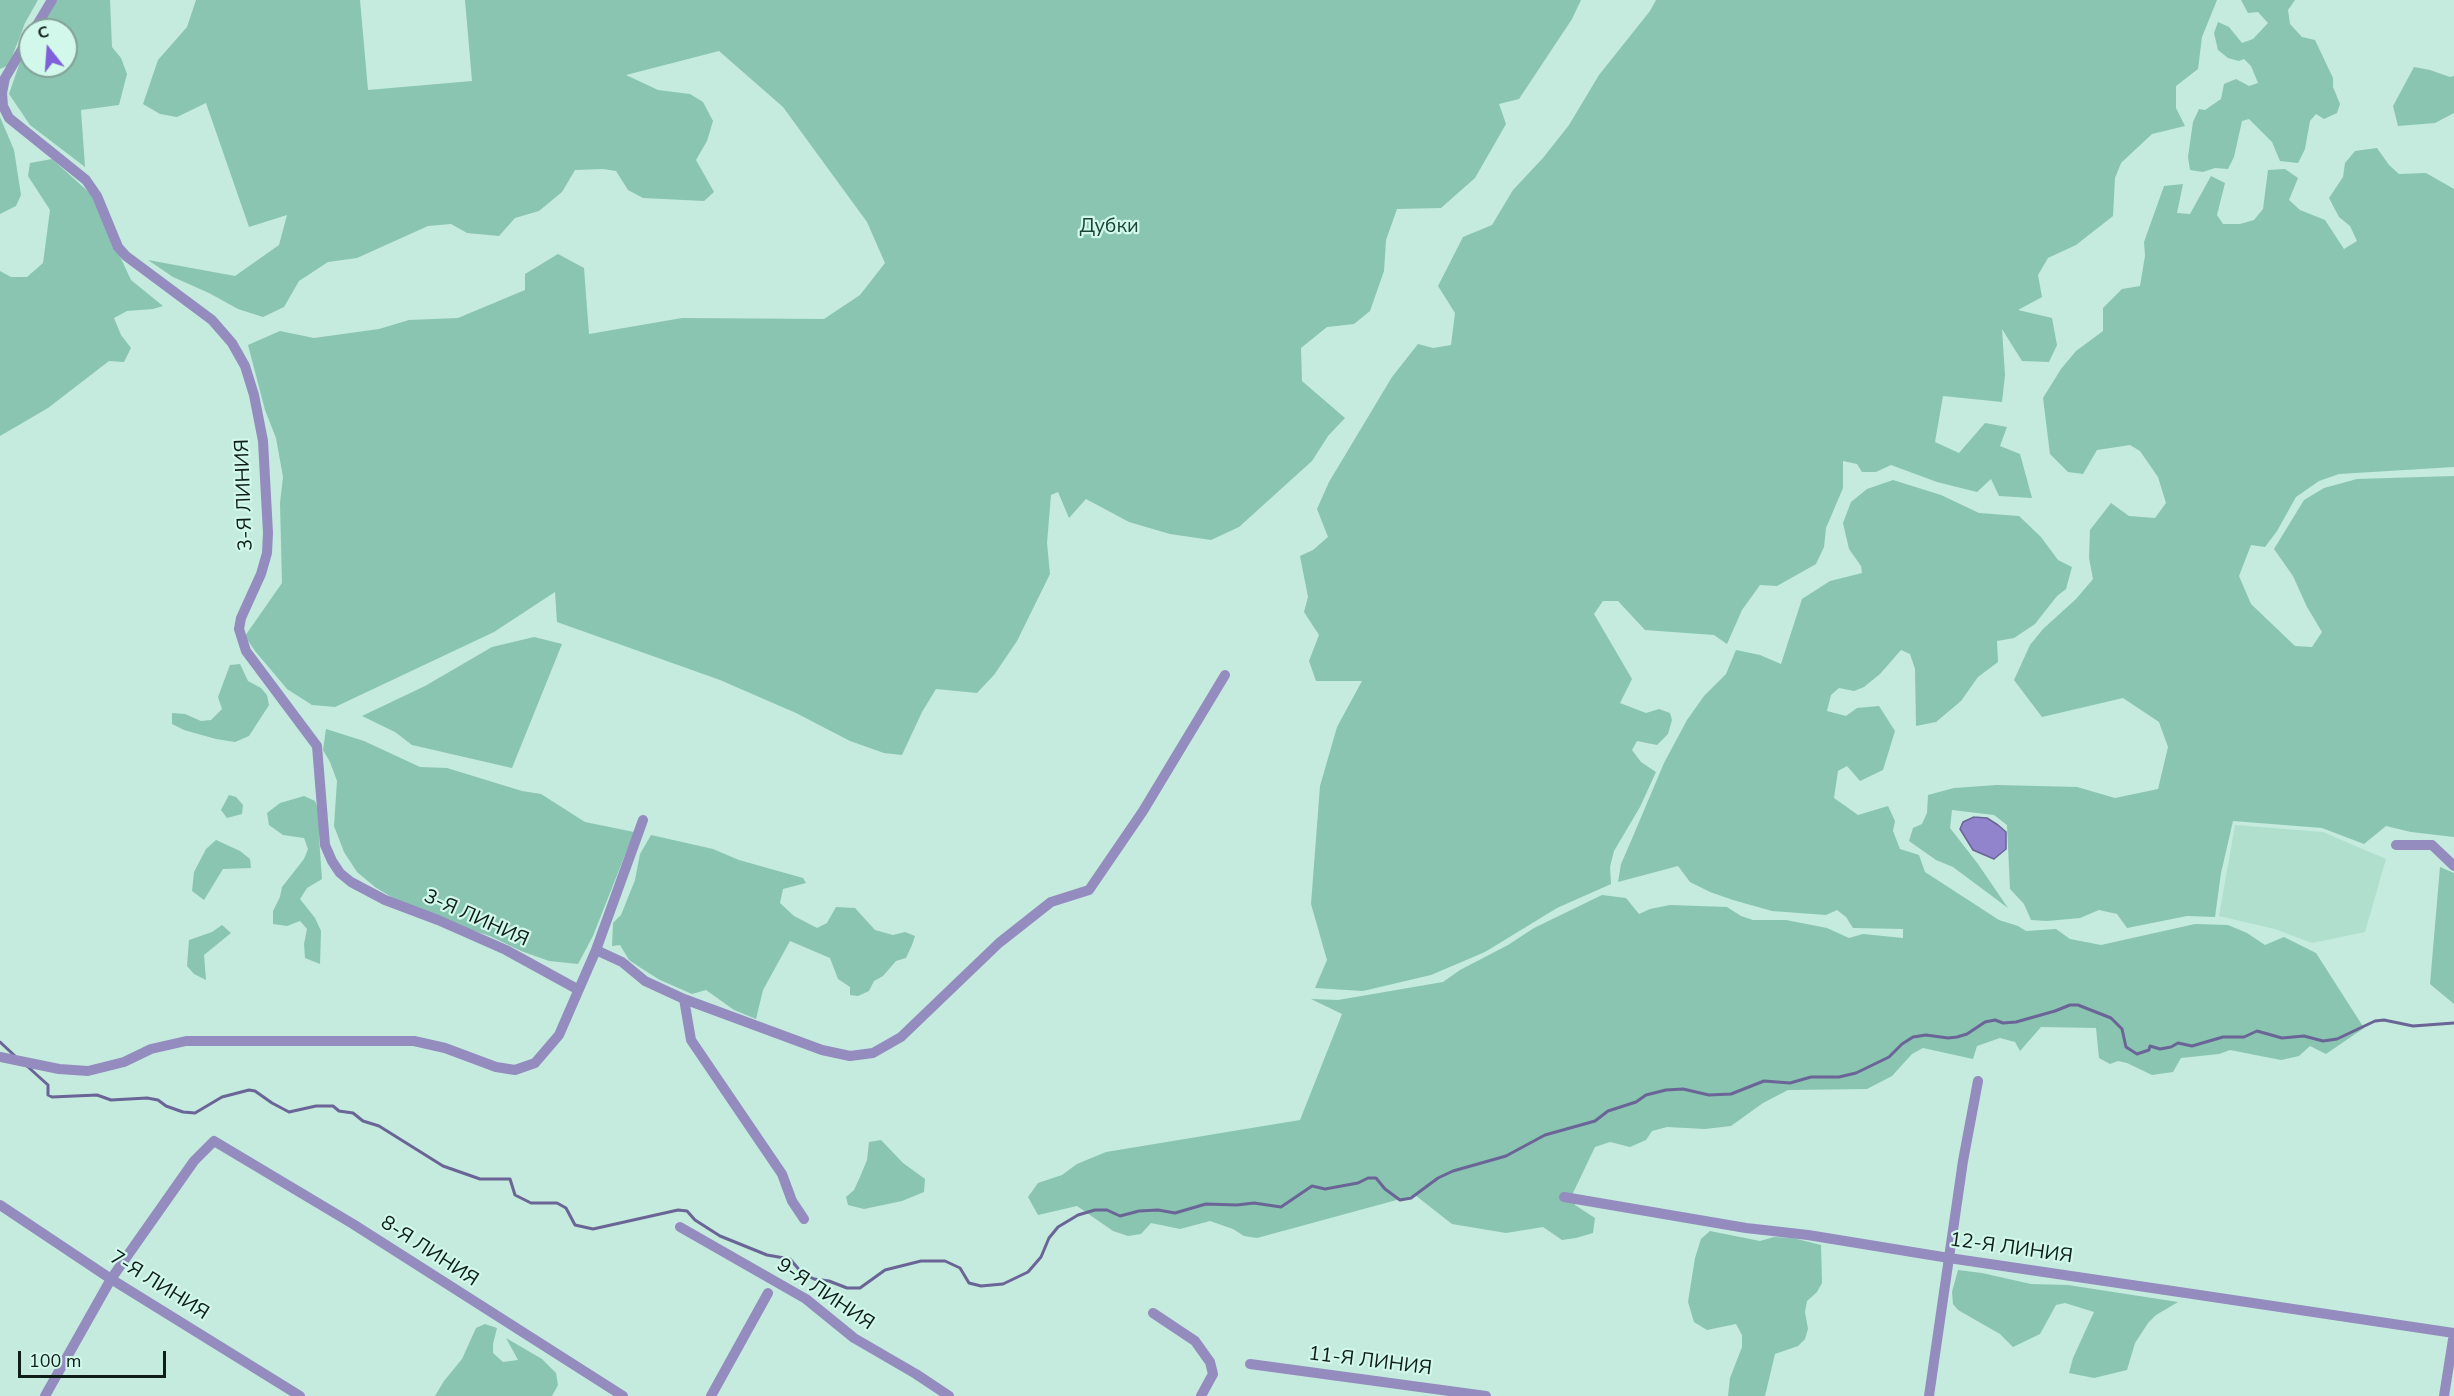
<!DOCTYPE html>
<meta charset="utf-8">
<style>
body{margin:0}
#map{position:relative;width:2454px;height:1396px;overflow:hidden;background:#c4ebdd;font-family:"Nunito Sans",sans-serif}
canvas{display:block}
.north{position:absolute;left:18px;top:18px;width:60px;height:60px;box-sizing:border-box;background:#d1f8ea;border:2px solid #83a096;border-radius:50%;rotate:343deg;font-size:16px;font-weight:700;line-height:24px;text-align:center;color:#0e1d18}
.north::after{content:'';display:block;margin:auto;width:21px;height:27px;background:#805fda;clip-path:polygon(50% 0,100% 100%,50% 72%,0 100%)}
.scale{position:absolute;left:18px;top:1351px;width:148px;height:27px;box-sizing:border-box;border:3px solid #0e1d18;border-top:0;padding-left:8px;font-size:18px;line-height:21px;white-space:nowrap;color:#0e1d18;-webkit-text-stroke:4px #d1f8ea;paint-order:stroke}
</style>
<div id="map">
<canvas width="2454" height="1396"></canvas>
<div class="north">С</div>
<div class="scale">100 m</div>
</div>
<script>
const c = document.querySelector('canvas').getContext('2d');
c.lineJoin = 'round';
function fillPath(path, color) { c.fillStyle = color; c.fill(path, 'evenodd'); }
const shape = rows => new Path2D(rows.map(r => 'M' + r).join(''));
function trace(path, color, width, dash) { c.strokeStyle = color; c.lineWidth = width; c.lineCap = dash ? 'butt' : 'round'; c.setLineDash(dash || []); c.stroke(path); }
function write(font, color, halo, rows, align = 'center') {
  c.font = font + ' "Nunito Sans",sans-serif'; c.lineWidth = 4.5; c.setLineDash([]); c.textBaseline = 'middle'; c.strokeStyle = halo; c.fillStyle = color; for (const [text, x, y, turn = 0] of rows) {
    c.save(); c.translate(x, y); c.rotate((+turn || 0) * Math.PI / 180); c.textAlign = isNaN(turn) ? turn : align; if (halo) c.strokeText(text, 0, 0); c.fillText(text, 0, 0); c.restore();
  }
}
fillPath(shape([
 [2235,825,2323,832,2386,859,2365,932,2312,943,2275,929,2219,916]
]), '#b0dfce');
fillPath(shape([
 [0,0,38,0,25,23,9,65,0,69],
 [56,0,110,0,112,47,121,58,127,74,119,105,81,110,85,167,30,125,9,94,20,62,30,42,30,66,66,66,66,30,36,30],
 [196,0,360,0,368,90,472,81,465,0,1581,0,1572,19,1519,99,1499,104,1506,124,1475,178,1441,208,1397,209,1386,240,1384,271,1370,311,1354,324,1327,327,1301,348,1302,381,1345,418,1328,436,1312,461,1239,527,1211,540,1170,534,1129,522,1086,499,1069,518,1058,492,1051,495,1047,543,1050,574,1017,641,994,675,977,693,936,689,922,712,902,755,884,753,850,741,796,713,720,680,557,622,555,592,494,632,335,707,312,705,287,689,255,651,245,636,282,583,280,503,283,477,276,438,265,410,248,345,280,331,314,338,379,329,409,320,458,318,525,290,525,274,558,254,584,268,589,334,682,318,824,319,860,295,885,263,867,222,783,107,719,51,626,75,658,90,690,94,703,102,713,121,707,141,696,160,714,192,704,201,643,198,628,190,616,171,603,169,575,170,562,192,539,211,515,218,499,236,467,233,451,224,428,226,357,258,328,262,299,281,284,307,263,317,238,309,209,293,173,277,148,260,235,276,279,245,287,215,249,227,206,103,177,117,160,114,143,104,158,60,187,27],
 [1656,0,2217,0,2202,37,2198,69,2176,86,2176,108,2185,126,2152,134,2121,163,2115,178,2113,216,2076,245,2048,258,2038,275,2042,297,2018,310,2052,318,2057,345,2049,362,2022,361,2002,329,2005,375,2002,402,1943,396,1935,442,1959,453,1985,423,2007,427,2000,446,2020,454,2032,498,1999,496,1991,479,1977,492,1937,482,1891,465,1876,472,1862,472,1857,464,1843,461,1843,488,1826,528,1824,547,1816,564,1777,586,1760,585,1742,610,1727,644,1714,635,1645,630,1618,601,1603,601,1594,614,1632,679,1620,703,1646,713,1659,709,1670,713,1672,720,1668,734,1657,745,1637,741,1632,750,1641,762,1656,772,1640,807,1614,851,1610,867,1611,884,1557,908,1485,952,1431,975,1363,991,1315,988,1327,960,1311,904,1320,786,1337,727,1362,681,1316,681,1309,661,1319,635,1304,612,1308,597,1300,556,1313,550,1328,537,1317,509,1329,482,1392,377,1418,344,1433,348,1451,345,1455,313,1438,286,1463,237,1492,225,1513,190,1543,158,1569,125,1599,75,1650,11],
 [2241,0,2295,0,2288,10,2290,24,2302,37,2315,40,2333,78,2333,87,2340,104,2337,113,2324,119,2316,114,2310,121,2305,149,2298,163,2280,161,2272,142,2249,119,2242,121,2234,157,2228,169,2215,168,2203,172,2190,170,2188,157,2193,122,2199,109,2205,110,2221,99,2224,84,2236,79,2249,86,2258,83,2251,66,2244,59,2239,61,2228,58,2218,50,2214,33,2218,22,2229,27,2242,43,2253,39,2268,23,2258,12,2248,13],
 [2414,67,2430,70,2450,77,2454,76,2454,113,2435,123,2398,126,2393,106],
 [0,117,14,150,21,195,16,206,0,214],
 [2377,148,2389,165,2399,174,2426,173,2454,189,2454,467,2339,474,2319,481,2296,497,2277,531,2265,547,2251,545,2239,576,2251,604,2295,646,2312,647,2322,632,2307,607,2293,576,2274,549,2304,500,2324,488,2357,479,2454,476,2454,837,2411,832,2386,826,2364,844,2322,828,2233,821,2221,873,2215,917,2187,916,2127,928,2117,914,2099,910,2080,918,2047,921,2031,920,2024,904,2010,889,2007,825,1994,815,1952,810,1950,828,1978,864,2008,908,1953,867,1936,860,1909,841,1913,828,1922,824,1927,813,1928,795,1954,788,1997,785,2077,787,2115,798,2158,789,2168,747,2159,722,2123,698,2042,717,2014,680,2030,645,2043,629,2076,599,2093,579,2089,558,2090,530,2111,503,2129,516,2155,518,2166,503,2158,477,2140,451,2130,445,2097,450,2083,474,2068,472,2050,454,2043,398,2061,369,2076,351,2103,331,2103,308,2122,289,2140,286,2145,256,2144,242,2164,186,2183,184,2177,213,2190,214,2211,176,2225,183,2217,215,2223,224,2240,224,2254,220,2263,209,2268,170,2285,169,2298,178,2289,200,2300,210,2325,220,2344,249,2357,241,2350,226,2339,217,2329,198,2343,177,2345,163,2355,151],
 [52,159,91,194,131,280,163,306,153,309,127,311,114,318,121,335,131,348,124,362,109,361,48,408,0,436,0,271,11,277,27,277,43,263,50,210,28,176,30,163],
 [1893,480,1941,495,1979,513,2019,516,2041,537,2058,560,2072,567,2066,589,2057,596,2035,624,2014,638,1997,641,1998,662,1978,677,1961,701,1936,722,1916,726,1915,669,1910,654,1901,650,1880,674,1864,687,1854,691,1839,688,1831,695,1827,711,1846,716,1857,708,1879,706,1895,731,1883,770,1860,781,1847,766,1838,771,1834,798,1858,815,1888,806,1895,821,1893,831,1900,849,1919,855,1925,872,1999,920,2018,926,2026,931,2056,929,2070,939,2101,945,2195,924,2228,925,2247,933,2265,945,2284,937,2316,953,2364,1028,2326,1054,2310,1046,2299,1056,2281,1060,2230,1050,2219,1054,2181,1058,2173,1072,2152,1075,2127,1063,2118,1061,2110,1064,2099,1058,2096,1028,2041,1027,2020,1051,2015,1042,2000,1038,1977,1046,1973,1059,1923,1048,1912,1054,1892,1076,1867,1089,1788,1090,1763,1103,1731,1126,1705,1129,1667,1127,1652,1131,1646,1140,1630,1147,1610,1142,1595,1147,1573,1193,1575,1205,1595,1218,1593,1233,1576,1238,1562,1240,1543,1227,1506,1233,1452,1224,1415,1195,1257,1238,1244,1236,1233,1229,1210,1221,1180,1229,1151,1223,1141,1234,1128,1236,1113,1231,1077,1206,1038,1215,1028,1197,1038,1183,1062,1175,1077,1164,1106,1152,1300,1120,1342,1014,1311,999,1338,1000,1443,982,1460,970,1508,945,1534,928,1602,895,1626,898,1639,914,1650,909,1670,905,1727,907,1741,916,1753,920,1786,920,1827,928,1849,938,1863,934,1903,938,1903,929,1853,928,1846,917,1837,910,1826,915,1772,911,1733,900,1710,892,1690,882,1678,866,1618,882,1621,864,1631,841,1664,763,1687,720,1704,696,1726,674,1736,650,1760,655,1781,664,1802,599,1830,581,1862,573,1861,566,1849,549,1843,523,1851,502,1867,489],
 [534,637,562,644,512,768,412,745,395,732,362,716,425,686,492,647],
 [240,664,248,681,261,688,267,695,269,705,249,736,235,742,216,739,184,730,172,724,172,713,185,714,201,721,211,720,222,709,218,697,230,665],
 [326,729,364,741,420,767,447,768,522,791,541,794,585,822,634,832,593,936,578,964,549,961,521,951,490,936,429,916,404,905,375,887,357,872,344,852,334,826,337,781,330,762,323,750],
 [229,795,236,797,243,805,242,814,227,818,221,810],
 [304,796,315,801,320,814,319,837,322,879,307,888,300,899,315,918,321,931,320,964,305,958,304,944,307,929,300,921,287,926,273,924,273,911,280,897,282,887,304,859,308,849,304,838,283,835,269,825,267,813,280,803],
 [651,835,713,849,739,860,803,878,806,883,783,889,780,903,794,916,817,928,827,923,836,907,855,908,875,930,893,935,905,932,915,936,912,945,906,958,896,961,883,976,874,981,869,991,858,996,850,995,850,987,838,979,830,958,790,941,763,990,756,1019,734,1010,706,990,692,994,660,980,644,970,629,960,620,945,612,946,613,923,621,915,635,880,640,854],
 [216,840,240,851,250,859,251,868,223,869,204,900,192,891,194,872,206,849],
 [2440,867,2454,873,2454,1004,2430,984],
 [222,925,231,933,204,955,206,980,194,974,187,966,189,940,212,932],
 [881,1140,903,1163,925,1179,924,1192,902,1201,864,1209,848,1205,846,1197,854,1190,860,1177,867,1160,869,1142],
 [1710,1231,1760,1241,1774,1237,1793,1238,1821,1245,1822,1283,1817,1292,1807,1301,1805,1312,1808,1329,1805,1339,1798,1346,1775,1354,1765,1396,1728,1396,1730,1378,1742,1347,1742,1335,1736,1324,1707,1330,1694,1322,1688,1302,1695,1258,1701,1239],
 [1958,1270,1982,1273,2031,1284,2068,1285,2178,1302,2156,1315,2148,1323,2135,1343,2127,1370,2094,1378,2069,1373,2073,1358,2094,1312,2065,1303,2056,1305,2040,1334,2013,1347,2000,1334,1958,1310,1953,1304,1952,1292],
 [485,1324,497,1328,493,1344,493,1353,503,1362,518,1360,506,1338,542,1359,556,1373,558,1385,552,1396,435,1396,444,1381,462,1359,476,1328]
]), '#8ac5b1');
const water = shape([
 [1974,817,1987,818,1998,825,2006,832,2006,849,1994,859,1973,850,1960,829,1963,822,1974,817]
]);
fillPath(water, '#9284cc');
trace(water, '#6a6596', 1.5);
trace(shape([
 [0,1042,15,1056],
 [27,1066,48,1085,48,1095,52,1097,97,1095,111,1100,147,1098,158,1100,166,1106,183,1112,195,1113,222,1097,249,1090,255,1091,272,1103,289,1112,316,1106,333,1106,339,1111,353,1113,363,1121,379,1126,443,1166,480,1179,510,1179,515,1195,531,1203,557,1203,566,1208,575,1225,593,1229,678,1210,687,1211,695,1220,720,1236,767,1255,790,1259,802,1273,814,1279,829,1281,847,1288,860,1288,885,1270,921,1261,945,1261,960,1268,969,1283,981,1286,1003,1284,1028,1272,1041,1257,1049,1238,1058,1227,1078,1215,1095,1210,1107,1210,1120,1216,1139,1211,1158,1210,1175,1213,1206,1204,1237,1205,1254,1203,1281,1207,1312,1186,1325,1189,1358,1183,1368,1178,1376,1178,1385,1189,1400,1200,1411,1198,1438,1178,1453,1171,1506,1156,1545,1135,1595,1121,1608,1111,1636,1102,1646,1095,1666,1090,1683,1089,1709,1095,1731,1094,1764,1081,1790,1083,1811,1077,1839,1077,1856,1073,1889,1057,1902,1044,1913,1037,1926,1035,1948,1038,1957,1037,1967,1034,1985,1022,1995,1020,2003,1023,2016,1022,2055,1011,2070,1005,2078,1005,2111,1018,2122,1029,2126,1047,2137,1054,2149,1050,2150,1046,2160,1049,2171,1047,2178,1043,2192,1046,2223,1037,2244,1037,2257,1031,2282,1038,2304,1036,2323,1041,2337,1039,2375,1021,2384,1020,2413,1026,2454,1023]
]), '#6a6596', 3);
trace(shape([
 [34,30,52,0],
 [30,36,5,78,2,93,3,106,9,118,86,180,97,196,118,247,126,256,212,320,232,343,245,366,254,395,263,441,268,533,267,553,261,574,241,618,239,629,246,651,317,746,325,845,332,861,340,873,351,882,385,900,438,920,506,950,577,989],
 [2396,845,2432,845,2454,866],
 [596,950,643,820],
 [684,999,691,1040,782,1174,792,1201,804,1219],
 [0,1057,59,1069,88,1071,124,1062,151,1049,186,1041,414,1041,445,1048,496,1067,515,1070,535,1063,559,1035,596,950,622,962,645,981,684,999,822,1050,850,1056,873,1053,901,1037,999,943,1051,902,1089,890,1143,811,1225,675],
 [1564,1197,1746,1228,1808,1235,1949,1258,2186,1293,2454,1333,2444,1396],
 [0,1205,111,1279,300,1396],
 [680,1227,806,1299,854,1338,916,1374,949,1396],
 [1153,1313,1195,1341,1210,1362,1213,1374,1201,1396],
 [1250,1364,1486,1396],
 [45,1396,111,1279,194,1161,214,1141,353,1224,623,1396],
 [711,1396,768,1293],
 [1929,1396,1963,1161,1978,1081]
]), '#948bbe', 10);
write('20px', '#184538', '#d1f8ea', [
 ["Дубки",1109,227]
]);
write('20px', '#0e1d18', '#d1f8ea', [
 ["3-Я ЛИНИЯ",245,495,-92],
 ["3-Я ЛИНИЯ",476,919,24],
 ["12-Я ЛИНИЯ",2011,1249,8],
 ["8-Я ЛИНИЯ",429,1252,33],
 ["7-Я ЛИНИЯ",159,1286,32],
 ["9-Я ЛИНИЯ",825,1295,34],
 ["11-Я ЛИНИЯ",1370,1362,7]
]);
</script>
